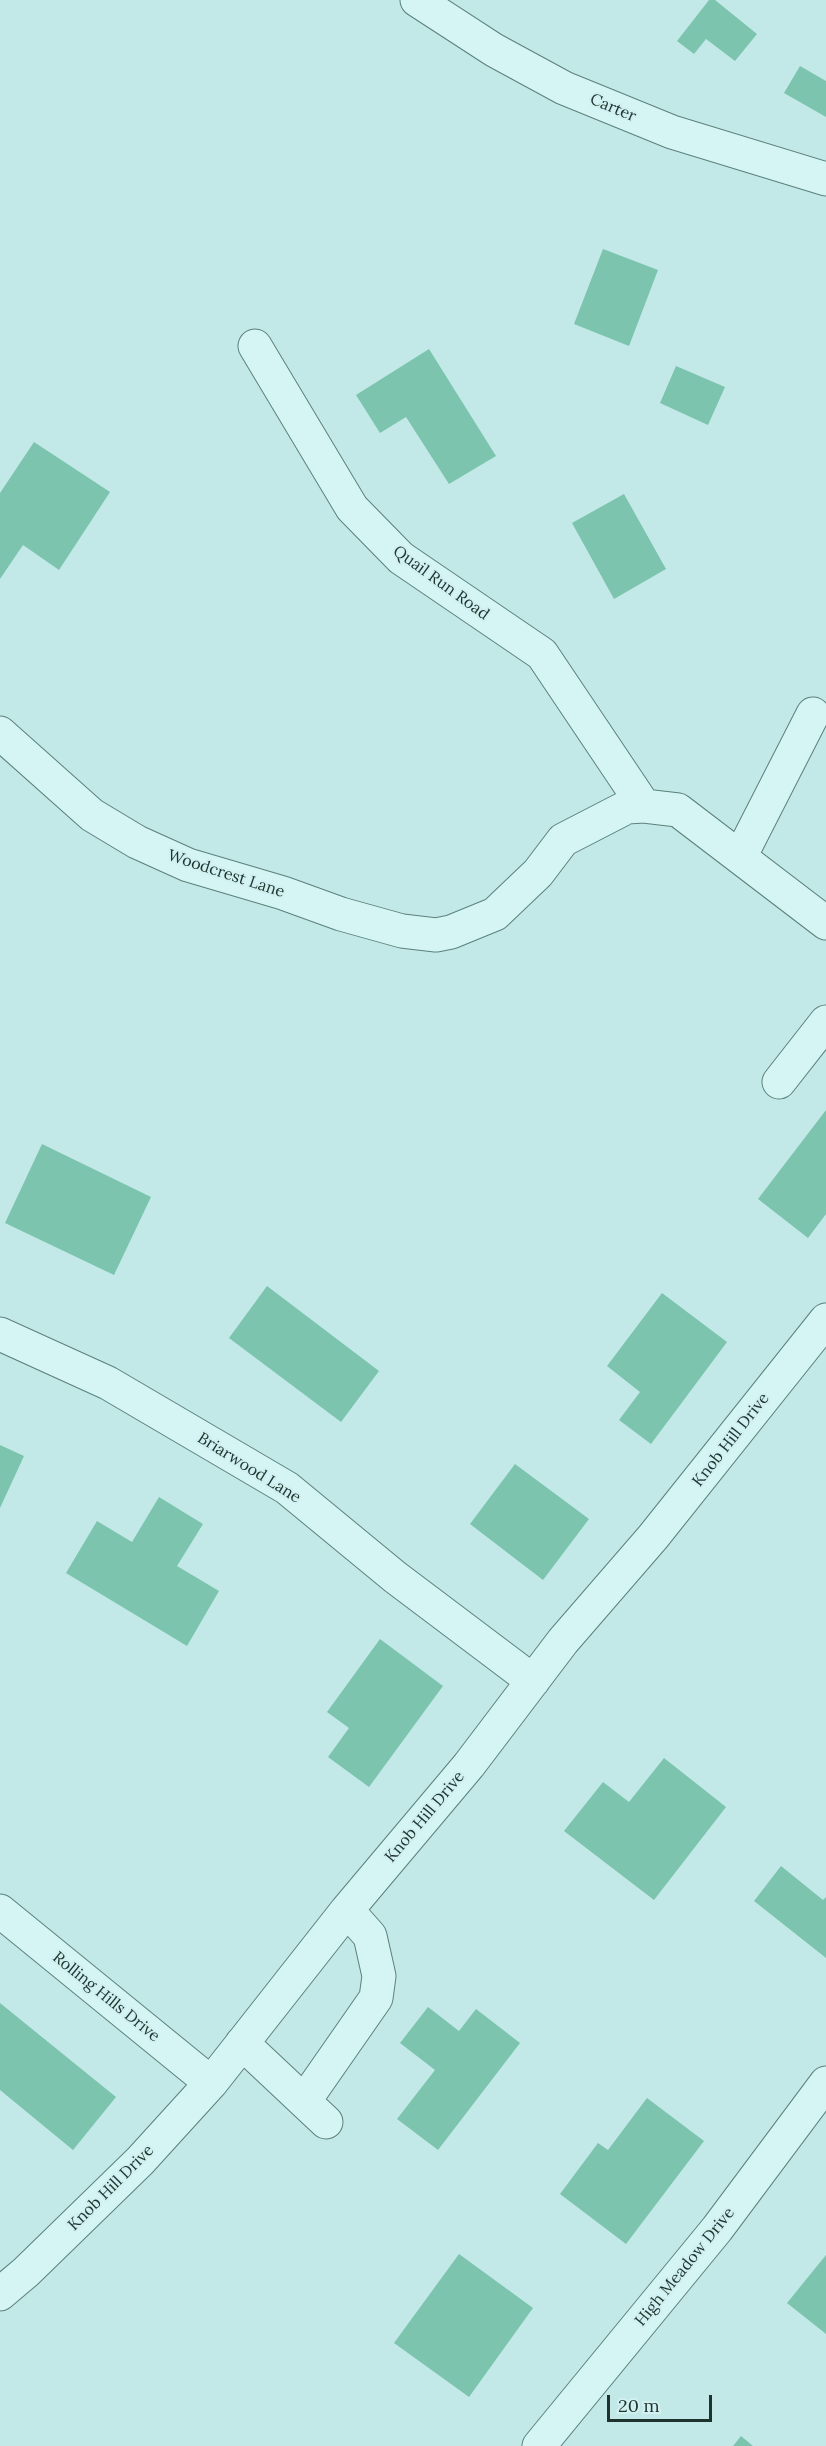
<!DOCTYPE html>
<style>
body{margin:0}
#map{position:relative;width:826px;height:2446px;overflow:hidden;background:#c2e9e8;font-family:Lora,serif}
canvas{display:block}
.scale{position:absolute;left:607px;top:2395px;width:105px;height:27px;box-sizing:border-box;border:3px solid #1e332e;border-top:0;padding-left:8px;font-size:18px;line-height:21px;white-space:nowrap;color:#1e332e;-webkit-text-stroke:4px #d1f1f1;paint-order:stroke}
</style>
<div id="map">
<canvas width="826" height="2446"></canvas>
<div class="scale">20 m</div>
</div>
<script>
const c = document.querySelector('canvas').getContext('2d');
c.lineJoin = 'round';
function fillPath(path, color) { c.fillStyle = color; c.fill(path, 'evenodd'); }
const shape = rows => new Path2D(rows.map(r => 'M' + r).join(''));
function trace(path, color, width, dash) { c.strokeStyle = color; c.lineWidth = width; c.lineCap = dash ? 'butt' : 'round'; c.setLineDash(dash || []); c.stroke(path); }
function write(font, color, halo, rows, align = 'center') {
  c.font = font + ' Lora,serif'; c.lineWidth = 4.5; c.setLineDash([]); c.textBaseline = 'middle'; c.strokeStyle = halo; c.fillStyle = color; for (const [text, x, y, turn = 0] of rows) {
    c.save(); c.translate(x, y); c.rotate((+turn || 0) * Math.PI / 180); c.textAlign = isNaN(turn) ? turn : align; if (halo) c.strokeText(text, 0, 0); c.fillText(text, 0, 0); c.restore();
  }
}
fillPath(shape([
 [709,0,715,0,757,34,735,61,706,39,694,54,677,41],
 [800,66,826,81,826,117,784,93],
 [603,249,658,270,629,346,574,324],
 [429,349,496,456,449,484,406,417,380,433,356,395],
 [676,366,725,387,708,425,660,403],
 [34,442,110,492,59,570,23,545,0,579,0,493],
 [624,494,666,569,614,599,572,523],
 [826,1110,826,1214,808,1238,758,1199],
 [42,1144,151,1197,114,1275,5,1223],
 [267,1286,379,1371,341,1422,229,1338],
 [662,1293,727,1342,651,1444,619,1420,640,1392,607,1366],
 [0,1445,24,1456,0,1508],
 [515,1464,589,1519,543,1580,470,1524],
 [159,1497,203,1524,177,1566,219,1591,187,1646,66,1573,97,1521,132,1542],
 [380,1639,443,1686,369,1787,328,1757,349,1728,327,1712],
 [664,1758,726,1807,654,1900,564,1831,603,1782,629,1802],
 [781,1866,823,1900,826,1897,826,1958,754,1901],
 [0,2003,116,2097,73,2150,0,2090],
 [428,2007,459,2031,476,2009,520,2043,438,2150,397,2119,435,2070,400,2043],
 [647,2098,704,2141,626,2244,560,2194,598,2143,608,2150],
 [459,2254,533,2308,469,2397,394,2343],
 [826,2255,826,2334,787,2303],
 [741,2436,753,2446,733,2446]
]), '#7cc4ad');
const minor = shape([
 [417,0,494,50,564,88,672,132,826,179],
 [255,346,352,508,401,558,542,654,644,806],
 [0,733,92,815,137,842,188,865,283,893,341,914,402,931,436,935,451,932,495,914,538,873,563,840,627,807,644,806,678,810,826,923],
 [740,857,813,714],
 [779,1082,826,1022],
 [0,1334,108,1383,287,1488,395,1577,533,1681],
 [0,1911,211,2083],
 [242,2043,326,2122],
 [305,2100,376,1998,379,1976,370,1936,347,1910],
 [0,2294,26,2272,140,2161,211,2083,347,1910,469,1765,563,1641,653,1537,826,1320],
 [539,2446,717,2229,826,2083]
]);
trace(minor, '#5b817a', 35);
trace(minor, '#d5f5f4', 33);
write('16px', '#1e332e', '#d1f1f1', [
 ["Carter",613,108,23],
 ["Quail Run Road",441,583,36],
 ["Woodcrest Lane",226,874,18],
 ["Knob Hill Drive",731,1440,-52],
 ["Briarwood Lane",249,1468,32],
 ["Knob Hill Drive",425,1817,-50],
 ["Rolling Hills Drive",106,1997,39],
 ["Knob Hill Drive",111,2188,-45],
 ["High Meadow Drive",685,2267,-51]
]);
</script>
